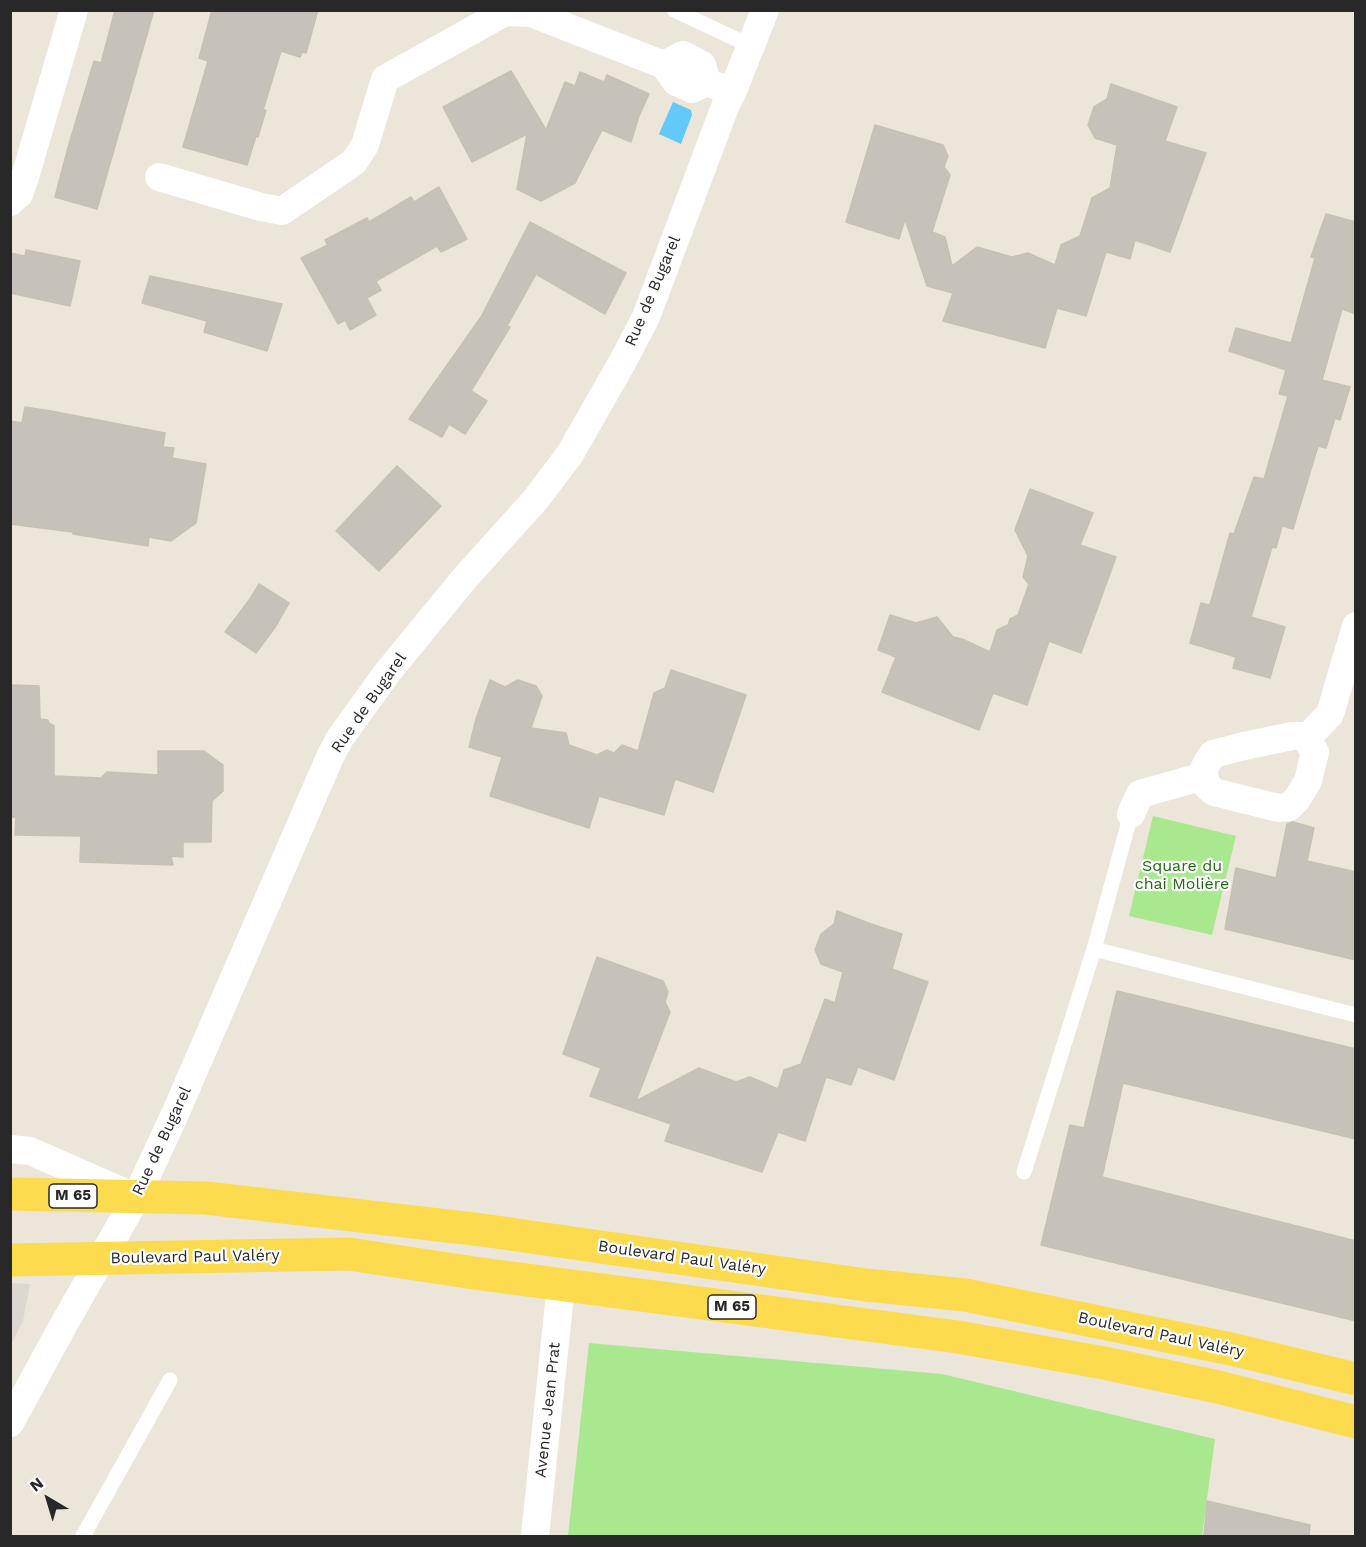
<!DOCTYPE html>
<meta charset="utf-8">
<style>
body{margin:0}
#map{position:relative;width:1366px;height:1547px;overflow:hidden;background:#ece5d9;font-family:"Work Sans",sans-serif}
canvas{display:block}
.frame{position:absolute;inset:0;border:12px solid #282828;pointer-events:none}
.north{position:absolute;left:18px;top:1469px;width:60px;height:60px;-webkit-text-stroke:4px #fff;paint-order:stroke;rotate:322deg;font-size:16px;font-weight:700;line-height:24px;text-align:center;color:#282828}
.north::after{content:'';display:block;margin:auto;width:21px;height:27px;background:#282828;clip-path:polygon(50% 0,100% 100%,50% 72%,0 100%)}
</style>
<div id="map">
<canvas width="1366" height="1547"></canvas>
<div class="frame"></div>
<div class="north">N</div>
</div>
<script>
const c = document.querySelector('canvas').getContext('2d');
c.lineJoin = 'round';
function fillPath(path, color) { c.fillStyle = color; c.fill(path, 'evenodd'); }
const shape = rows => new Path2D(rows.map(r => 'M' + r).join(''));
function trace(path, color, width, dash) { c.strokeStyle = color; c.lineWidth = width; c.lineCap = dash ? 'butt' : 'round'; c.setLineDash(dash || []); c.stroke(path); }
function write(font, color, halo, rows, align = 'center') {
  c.font = font + ' "Work Sans",sans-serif'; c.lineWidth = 4.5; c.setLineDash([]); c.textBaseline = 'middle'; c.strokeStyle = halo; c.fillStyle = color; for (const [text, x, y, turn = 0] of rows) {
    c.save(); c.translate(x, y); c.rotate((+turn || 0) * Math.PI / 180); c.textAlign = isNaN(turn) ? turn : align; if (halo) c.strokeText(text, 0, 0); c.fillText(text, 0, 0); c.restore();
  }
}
fillPath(shape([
 [1153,816,1236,836,1212,935,1129,916],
 [589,1343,942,1374,1215,1439,1202,1536,568,1536]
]), '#aae890');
fillPath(shape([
 [11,1283,30,1284,23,1321,11,1345]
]), '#dcd8d0');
fillPath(shape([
 [673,102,691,110,692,115,681,144,659,134]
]), '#62c9f8');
const building = shape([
 [115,10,154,10,97,209,55,197,69,144,94,61,101,63,115,10],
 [212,10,318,10,306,53,302,52,300,57,281,51,263,110,266,110,258,137,256,136,247,165,183,147,208,61,199,58,212,10],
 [511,71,546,130,565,82,575,86,580,72,604,82,607,75,649,94,639,116,631,142,602,130,575,183,541,201,517,189,527,134,472,162,443,107,511,71],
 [1111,84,1177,107,1165,141,1206,153,1170,252,1135,240,1130,259,1106,252,1086,316,1057,308,1045,348,943,321,953,293,927,286,905,219,899,239,846,222,875,125,943,145,948,156,944,167,950,175,932,232,945,237,952,266,977,247,1012,257,1028,253,1055,265,1061,245,1080,236,1092,198,1110,188,1117,145,1095,138,1088,125,1094,107,1107,99,1111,84],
 [439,187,467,239,441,252,437,246,376,281,381,290,367,298,376,315,350,330,345,320,338,324,301,258,328,245,325,240,367,218,369,222,411,197,414,202,439,187],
 [1326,214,1356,222,1356,314,1342,309,1322,380,1350,387,1340,420,1335,418,1326,448,1318,446,1293,529,1282,526,1276,548,1272,547,1251,617,1285,627,1270,678,1233,668,1236,657,1190,643,1201,603,1210,605,1230,533,1234,534,1254,477,1264,479,1288,396,1279,394,1286,370,1229,351,1236,328,1291,343,1315,258,1311,257,1326,214],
 [530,222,626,273,605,314,536,274,507,326,510,327,471,391,487,401,465,434,449,424,442,437,409,419,481,317,530,222],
 [26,250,80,261,70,306,10,293,10,253,25,256,26,250],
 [150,276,282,304,267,351,204,332,207,321,142,303,150,276],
 [25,407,51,411,165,433,163,447,174,448,172,458,206,464,196,523,171,541,149,537,148,546,73,534,73,532,10,524,10,421,22,423,25,407],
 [397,466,441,506,379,571,336,531,397,466],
 [1030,489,1093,513,1080,545,1116,557,1081,653,1049,641,1027,705,993,693,979,730,882,692,896,657,878,650,890,615,916,623,937,617,953,637,962,639,990,652,997,630,1008,625,1010,619,1018,615,1029,584,1023,577,1028,556,1015,530,1030,489],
 [259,584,289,603,276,626,256,653,225,632,250,599,259,584],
 [671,670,746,695,713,792,675,779,664,815,599,796,589,828,490,796,502,757,469,747,476,719,490,680,505,687,518,680,536,686,542,696,531,728,566,733,569,745,597,755,607,750,614,753,622,745,638,751,654,693,665,688,671,670],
 [10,685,39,686,40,719,48,720,49,723,54,726,54,776,101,778,107,772,158,775,158,751,204,751,223,765,223,791,212,801,211,842,183,842,183,857,171,856,173,865,80,862,81,836,15,835,16,817,10,817,10,685],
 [1293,822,1314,828,1307,861,1356,872,1356,960,1225,929,1236,868,1276,878,1287,824,1293,822],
 [837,911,871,924,902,934,892,969,928,982,894,1080,858,1067,851,1085,826,1077,805,1141,778,1132,762,1172,665,1141,671,1124,590,1096,601,1068,563,1054,597,957,663,981,668,992,665,1002,670,1012,636,1101,699,1068,736,1082,750,1077,778,1089,784,1070,801,1064,825,999,835,1003,843,972,821,964,815,950,821,934,834,924,837,911],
 [1117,991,1356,1049,1356,1139,1123,1083,1102,1177,1356,1241,1356,1321,1041,1245,1070,1125,1084,1128,1117,991],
 [1207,1501,1310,1525,1309,1536,1204,1536,1207,1501]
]);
fillPath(building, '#c7c2b9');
trace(building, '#c7c1b2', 1.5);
trace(shape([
 [674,10,751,46],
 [1094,949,1356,1015],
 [1024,1172,1094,949,1131,814],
 [83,1536,170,1380]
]), '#fff', 15);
trace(shape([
 [664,65,683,55,702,65,707,82,722,88],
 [159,177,261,207,282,211,354,162,365,145,385,79,505,12,531,13,664,65,676,82,692,89,707,82],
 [10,202,19,194,25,177,74,10],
 [1292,736,1299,736,1306,739,1315,752,1308,781,1297,799,1289,807,1278,808,1214,792,1207,786,1204,776,1204,769,1208,761,1213,754,1244,746,1292,736],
 [1306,739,1330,714,1356,626],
 [1131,814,1140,794,1204,776],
 [10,1149,30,1151,128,1194],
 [10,1423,64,1324,136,1198,175,1114,330,757,340,738,387,673,464,579,536,499,570,454,623,361,646,317,726,104,732,93,765,10],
 [535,1536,561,1284]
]), '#fff', 28);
trace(shape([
 [10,1194,206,1198,482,1230,866,1285,965,1295,1231,1349,1356,1379],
 [10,1260,349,1254,474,1273,958,1337,1104,1363,1218,1387,1356,1422]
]), '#fcdb4e', 33);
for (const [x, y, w] of [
 [73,1196,48],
 [732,1307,48]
]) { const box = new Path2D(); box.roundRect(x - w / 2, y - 12, w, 24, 4.5); c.fillStyle = '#fff'; c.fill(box); trace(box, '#282828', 1.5); }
write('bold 15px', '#282828', null, [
 ["M 65",73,1196],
 ["M 65",732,1307]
]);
write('16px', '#282828', '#fff', [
 ["Rue de Bugarel",653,291,-67],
 ["Rue de Bugarel",369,703,-55],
 ["Rue de Bugarel",162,1141,-65],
 ["Boulevard Paul Valéry",195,1257,-1],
 ["Boulevard Paul Valéry",682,1258,8],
 ["Boulevard Paul Valéry",1161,1335,12],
 ["Avenue Jean Prat",548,1410,-84]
]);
write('16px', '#216a14', '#fff', [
 ["Square du",1182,866],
 ["chai Molière",1182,884]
]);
</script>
